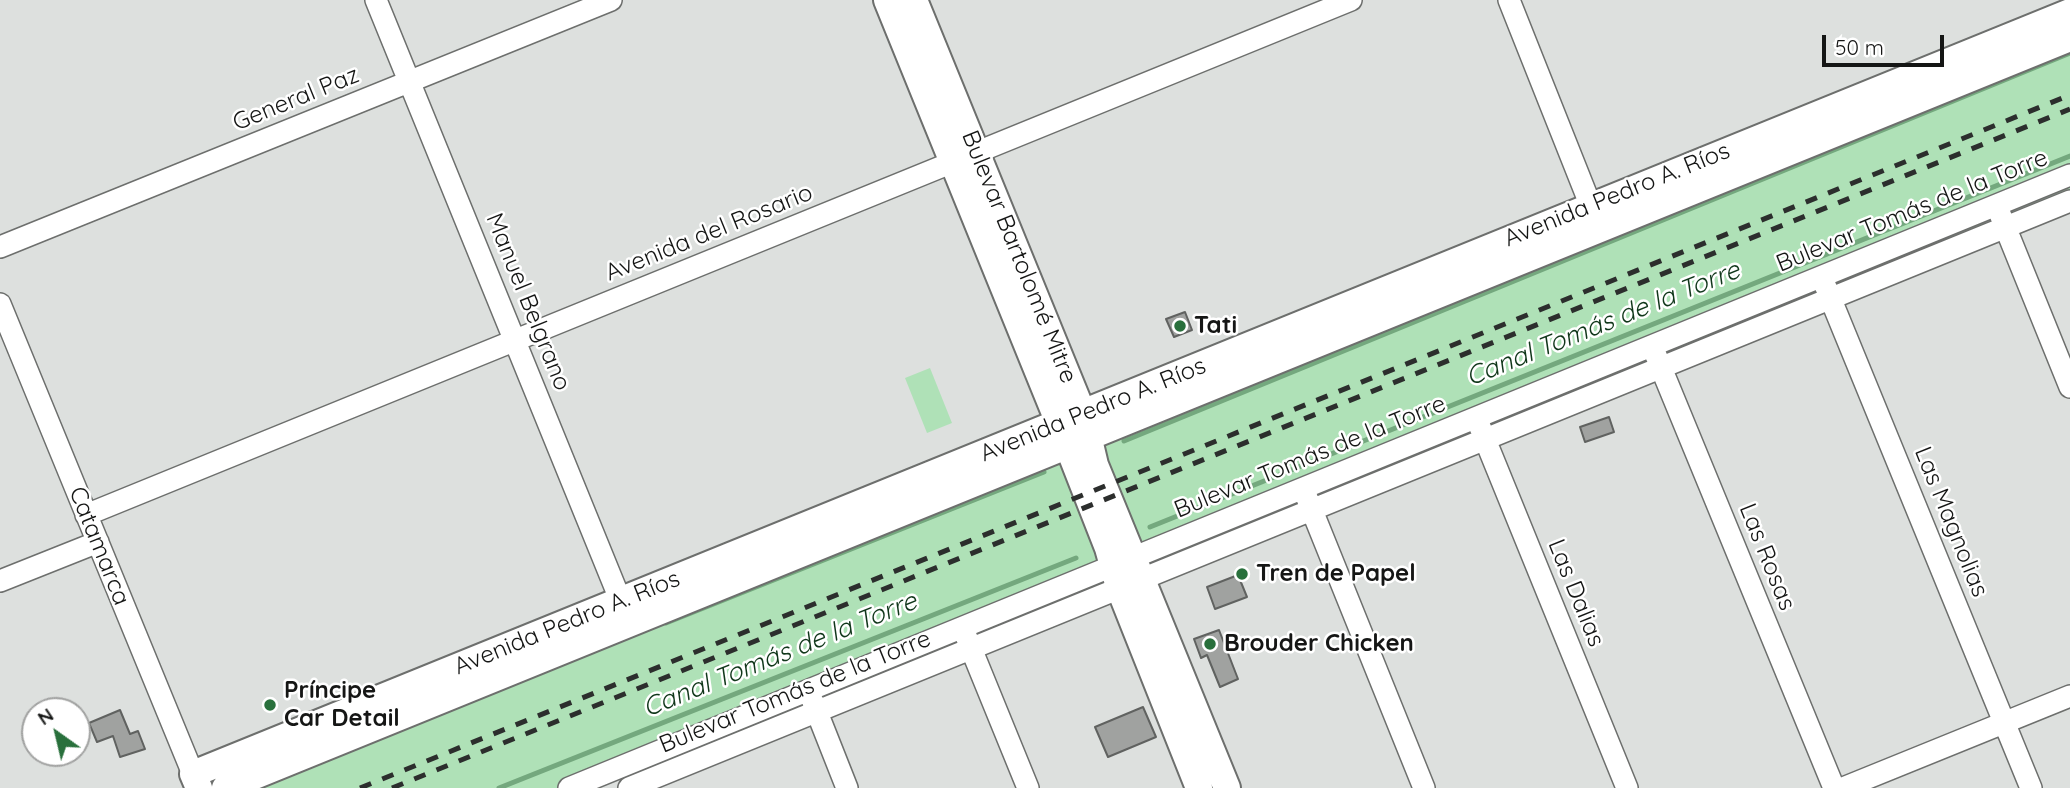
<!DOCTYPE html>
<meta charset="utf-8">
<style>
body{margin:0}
#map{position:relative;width:2070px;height:788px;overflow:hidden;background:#dde0de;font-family:Quicksand,sans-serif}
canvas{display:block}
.north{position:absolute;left:21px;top:697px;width:70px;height:70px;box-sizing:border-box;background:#fff;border:2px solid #a1a2a1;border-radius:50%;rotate:326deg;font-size:19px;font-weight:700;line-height:28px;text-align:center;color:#151615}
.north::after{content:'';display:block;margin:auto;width:24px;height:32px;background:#29703c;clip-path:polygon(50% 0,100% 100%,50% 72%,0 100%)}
.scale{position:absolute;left:1822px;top:35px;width:122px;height:32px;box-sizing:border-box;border:4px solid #151615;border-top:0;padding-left:9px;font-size:21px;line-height:24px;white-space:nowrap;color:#151615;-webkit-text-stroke:5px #fff;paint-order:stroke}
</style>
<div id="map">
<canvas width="2070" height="788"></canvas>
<div class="north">N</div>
<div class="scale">50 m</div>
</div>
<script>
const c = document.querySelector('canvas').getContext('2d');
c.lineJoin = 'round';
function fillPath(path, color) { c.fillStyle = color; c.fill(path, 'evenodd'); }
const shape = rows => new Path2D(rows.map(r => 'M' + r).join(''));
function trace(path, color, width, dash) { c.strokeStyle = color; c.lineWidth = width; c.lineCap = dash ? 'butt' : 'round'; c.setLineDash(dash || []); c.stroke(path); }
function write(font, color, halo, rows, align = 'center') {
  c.font = font + ' Quicksand,sans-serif'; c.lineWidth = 5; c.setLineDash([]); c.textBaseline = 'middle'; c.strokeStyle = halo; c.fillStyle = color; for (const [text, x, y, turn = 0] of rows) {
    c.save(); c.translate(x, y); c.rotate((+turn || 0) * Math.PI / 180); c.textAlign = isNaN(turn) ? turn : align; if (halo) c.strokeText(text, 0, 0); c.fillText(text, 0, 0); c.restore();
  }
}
fillPath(shape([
 [2070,12,2070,175,569,788,199,788,193,774],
 [2070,182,2070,194,2011,214,2010,210],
 [1984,220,1986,225,1838,284,1837,280],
 [1815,290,1817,295,1669,354,1668,350],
 [1642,359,1644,364,1490,426,1489,422],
 [930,368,952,423,927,433,905,378],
 [1469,430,1471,435,1325,497,1320,495,1319,490],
 [1297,500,1299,505,1159,564,1155,562,1154,557],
 [1098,580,1100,586,982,635,980,630],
 [949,642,951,646,830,696,829,692]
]), '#afe1b7');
trace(shape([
 [1124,441,2070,53],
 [1150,527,2070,156],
 [666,623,1044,472],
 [499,788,1076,558]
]), '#74a87e', 5);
const building = shape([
 [1185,312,1192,330,1174,337,1166,319,1185,312],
 [1609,417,1614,432,1585,442,1580,427,1609,417],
 [1238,575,1247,597,1215,609,1207,587,1238,575],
 [1219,630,1238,679,1220,687,1207,655,1201,658,1194,639,1219,630],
 [1143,707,1156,737,1108,757,1095,727,1143,707],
 [120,710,130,734,138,731,145,749,120,757,113,736,97,742,89,723,120,710]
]);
fillPath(building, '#a0a2a0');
trace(building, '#606260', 2);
const minor = shape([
 [376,0,626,614],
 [1509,0,1596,219],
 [2000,214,2070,387],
 [0,247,611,0],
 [1825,285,2031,788],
 [0,304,193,774],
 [1655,353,1834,788],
 [1480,427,1627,788],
 [1307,498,1424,788],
 [86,515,1351,0],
 [0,581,98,542],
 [966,636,1028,788],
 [813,702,847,788],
 [569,788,2070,175],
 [629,788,2070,201],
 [1843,788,2070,696]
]);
const major = shape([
 [887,0,1059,423,1108,548,1119,587,1199,788],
 [914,0,1083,414,1095,465,1227,788],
 [199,788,193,774,2070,12],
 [225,788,2070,38]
]);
trace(minor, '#6d6f6d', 24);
trace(major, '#6d6f6d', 30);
trace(minor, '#fff', 21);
trace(major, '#fff', 26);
trace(shape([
 [360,788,2070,95],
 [392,788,2070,109]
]), '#2c2e2d', 5, [12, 12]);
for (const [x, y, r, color] of [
 [1180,326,7,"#29703c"],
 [1242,574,7,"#29703c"],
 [1210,644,7,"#29703c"],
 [270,705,7,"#29703c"]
]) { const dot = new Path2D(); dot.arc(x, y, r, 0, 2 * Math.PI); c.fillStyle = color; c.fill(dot); trace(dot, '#fff', 2.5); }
write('24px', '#151615', '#fff', [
 ["General Paz",296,99,-22],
 ["Avenida Pedro A. Ríos",1617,195,-22],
 ["Bulevar Tomás de la Torre",1912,211,-22],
 ["Avenida del Rosario",709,233,-22],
 ["Bulevar Bartolomé Mitre",1019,257,68],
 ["Manuel Belgrano",528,302,68],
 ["Avenida Pedro A. Ríos",1093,410,-22],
 ["Bulevar Tomás de la Torre",1310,457,-22],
 ["Las Magnolias",1951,522,68],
 ["Catamarca",99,546,68],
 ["Las Rosas",1767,557,68],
 ["Las Dalias",1576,593,68],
 ["Avenida Pedro A. Ríos",567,623,-22],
 ["Bulevar Tomás de la Torre",795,692,-22]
]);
write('bold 24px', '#151615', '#fff', [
 ["Tati",1194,326],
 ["Tren de Papel",1256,574],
 ["Brouder Chicken",1224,644],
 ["Príncipe",284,691],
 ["Car Detail",284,719]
], 'left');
write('italic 26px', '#10371a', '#fff', [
 ["Canal Tomás de la Torre",1603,324,-22],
 ["Canal Tomás de la Torre",780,655,-22]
]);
</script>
